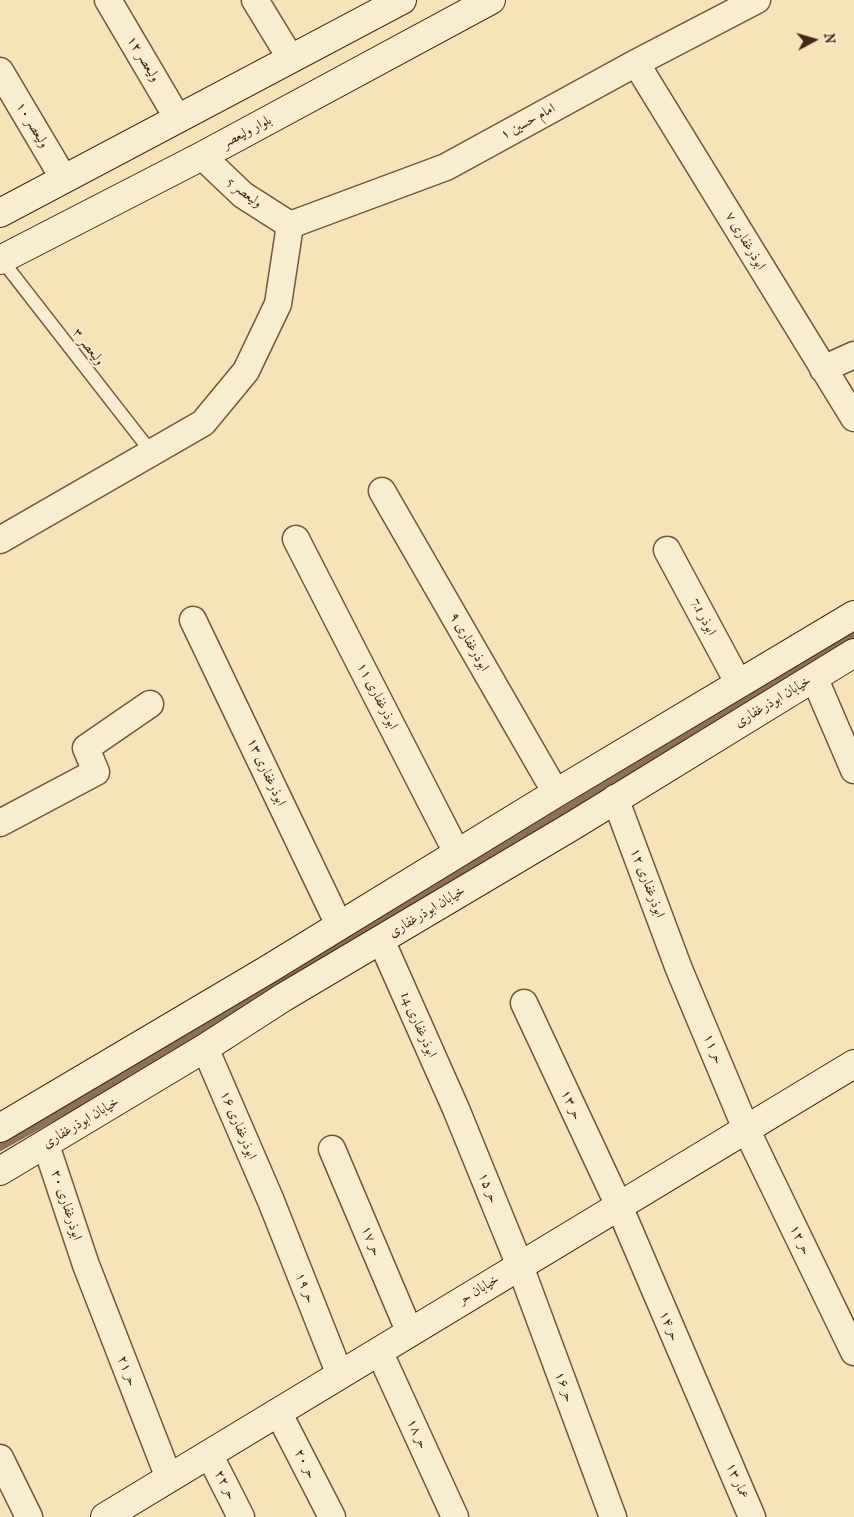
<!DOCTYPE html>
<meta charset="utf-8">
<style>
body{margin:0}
#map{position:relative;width:854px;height:1517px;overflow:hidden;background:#f6e3b6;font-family:"IM FELL French Canon",serif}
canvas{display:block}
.north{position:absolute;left:789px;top:15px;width:50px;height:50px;-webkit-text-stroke:4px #f9edd0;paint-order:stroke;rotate:84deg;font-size:14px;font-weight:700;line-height:20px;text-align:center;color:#462614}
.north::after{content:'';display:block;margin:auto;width:18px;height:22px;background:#462614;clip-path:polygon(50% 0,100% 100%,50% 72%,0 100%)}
</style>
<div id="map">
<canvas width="854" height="1517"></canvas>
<div class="north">N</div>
</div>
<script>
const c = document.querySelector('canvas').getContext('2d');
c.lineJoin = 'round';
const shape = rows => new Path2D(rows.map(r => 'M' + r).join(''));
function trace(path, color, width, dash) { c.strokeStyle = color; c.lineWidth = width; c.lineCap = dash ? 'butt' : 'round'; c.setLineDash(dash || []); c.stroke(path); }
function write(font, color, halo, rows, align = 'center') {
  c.font = font + ' "IM FELL French Canon",Amiri,serif'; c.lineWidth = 4; c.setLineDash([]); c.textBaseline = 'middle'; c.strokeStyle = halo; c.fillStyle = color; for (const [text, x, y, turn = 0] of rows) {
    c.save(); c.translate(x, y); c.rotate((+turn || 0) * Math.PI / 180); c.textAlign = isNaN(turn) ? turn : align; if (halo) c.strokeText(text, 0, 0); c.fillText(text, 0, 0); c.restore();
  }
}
trace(shape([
 [0,1147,89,1097,854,635]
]), '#8c7154', 8);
const lane = shape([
 [1,259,152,453]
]);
const street = shape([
 [108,0,178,119],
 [255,0,291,59],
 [636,63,854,418],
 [0,71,64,179],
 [202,156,243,195,290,225],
 [290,225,446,167,636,63,757,0],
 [823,369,854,355],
 [382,491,556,793],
 [296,539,457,853],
 [0,540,203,423,246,371,278,304,290,225],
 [667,550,739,684],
 [193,620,339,925],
 [814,677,854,770],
 [615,798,679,969,746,1129,854,1352],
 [0,823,96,772,86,748,150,704],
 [381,940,456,1109,520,1266,613,1517],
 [524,1003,619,1206,752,1517],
 [205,1048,271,1201,340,1375],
 [46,1145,86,1265,169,1478],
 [332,1149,410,1333],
 [379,1351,455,1517],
 [278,1412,332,1517],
 [209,1454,241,1517],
 [0,1458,29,1517]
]);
const secondary = shape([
 [0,213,402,0],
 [0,260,202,156,491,0],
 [0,1128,267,970,556,793,854,615],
 [0,1171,205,1048,284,997,574,825,854,653],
 [105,1517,854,1064]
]);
trace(lane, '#72553c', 15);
trace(street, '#72553c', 29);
trace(secondary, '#462614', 30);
trace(lane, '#f9edd0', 12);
trace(street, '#f9edd0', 26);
trace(secondary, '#f9edd0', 28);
write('14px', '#462614', '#f9edd0', [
 ["ولیعصر ۱۲",143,59,59],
 ["امام حسین ۱",528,122,-29],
 ["ولیعصر ۱۰",32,125,59],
 ["بلوار ولیعصر",247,132,-28],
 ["ولیعصر 5",244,193,37],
 ["ابوذرغفاری ۷",745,241,59],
 ["ولیعصر ۳",88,347,52],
 ["ابوذر 7.1",703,617,62],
 ["ابوذرغفاری ۹",469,642,60],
 ["ابوذرغفاری ۱۱",377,696,63],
 ["خیابان ابوذرغفاری",773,702,-31],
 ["ابوذرغفاری ۱۳",266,772,65],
 ["ابوذرغفاری ۱۲",647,883,69],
 ["خیابان ابوذرغفاری",427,912,-31],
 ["ابوذرغفاری 14",418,1025,66],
 ["حر ۱۱",713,1049,67],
 ["حر ۱۳",571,1105,65],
 ["خیابان ابوذرغفاری",81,1123,-31],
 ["ابوذرغفاری ۱۶",238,1125,67],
 ["حر ۱۵",488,1188,68],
 ["ابوذرغفاری ۲۰",66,1205,72],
 ["حر ۱۲",800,1240,64],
 ["حر ۱۷",371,1241,67],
 ["حر ۱۹",305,1288,68],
 ["خیابان حر",479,1290,-31],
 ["حر ۱۴",669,1326,67],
 ["حر ۲۱",127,1371,69],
 ["حر ۱۶",564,1387,70],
 ["حر ۱۸",417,1434,65],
 ["حر ۲۰",305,1464,63],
 ["عمار ۱۳",737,1481,67],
 ["حر ۲۲",225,1485,63]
]);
</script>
